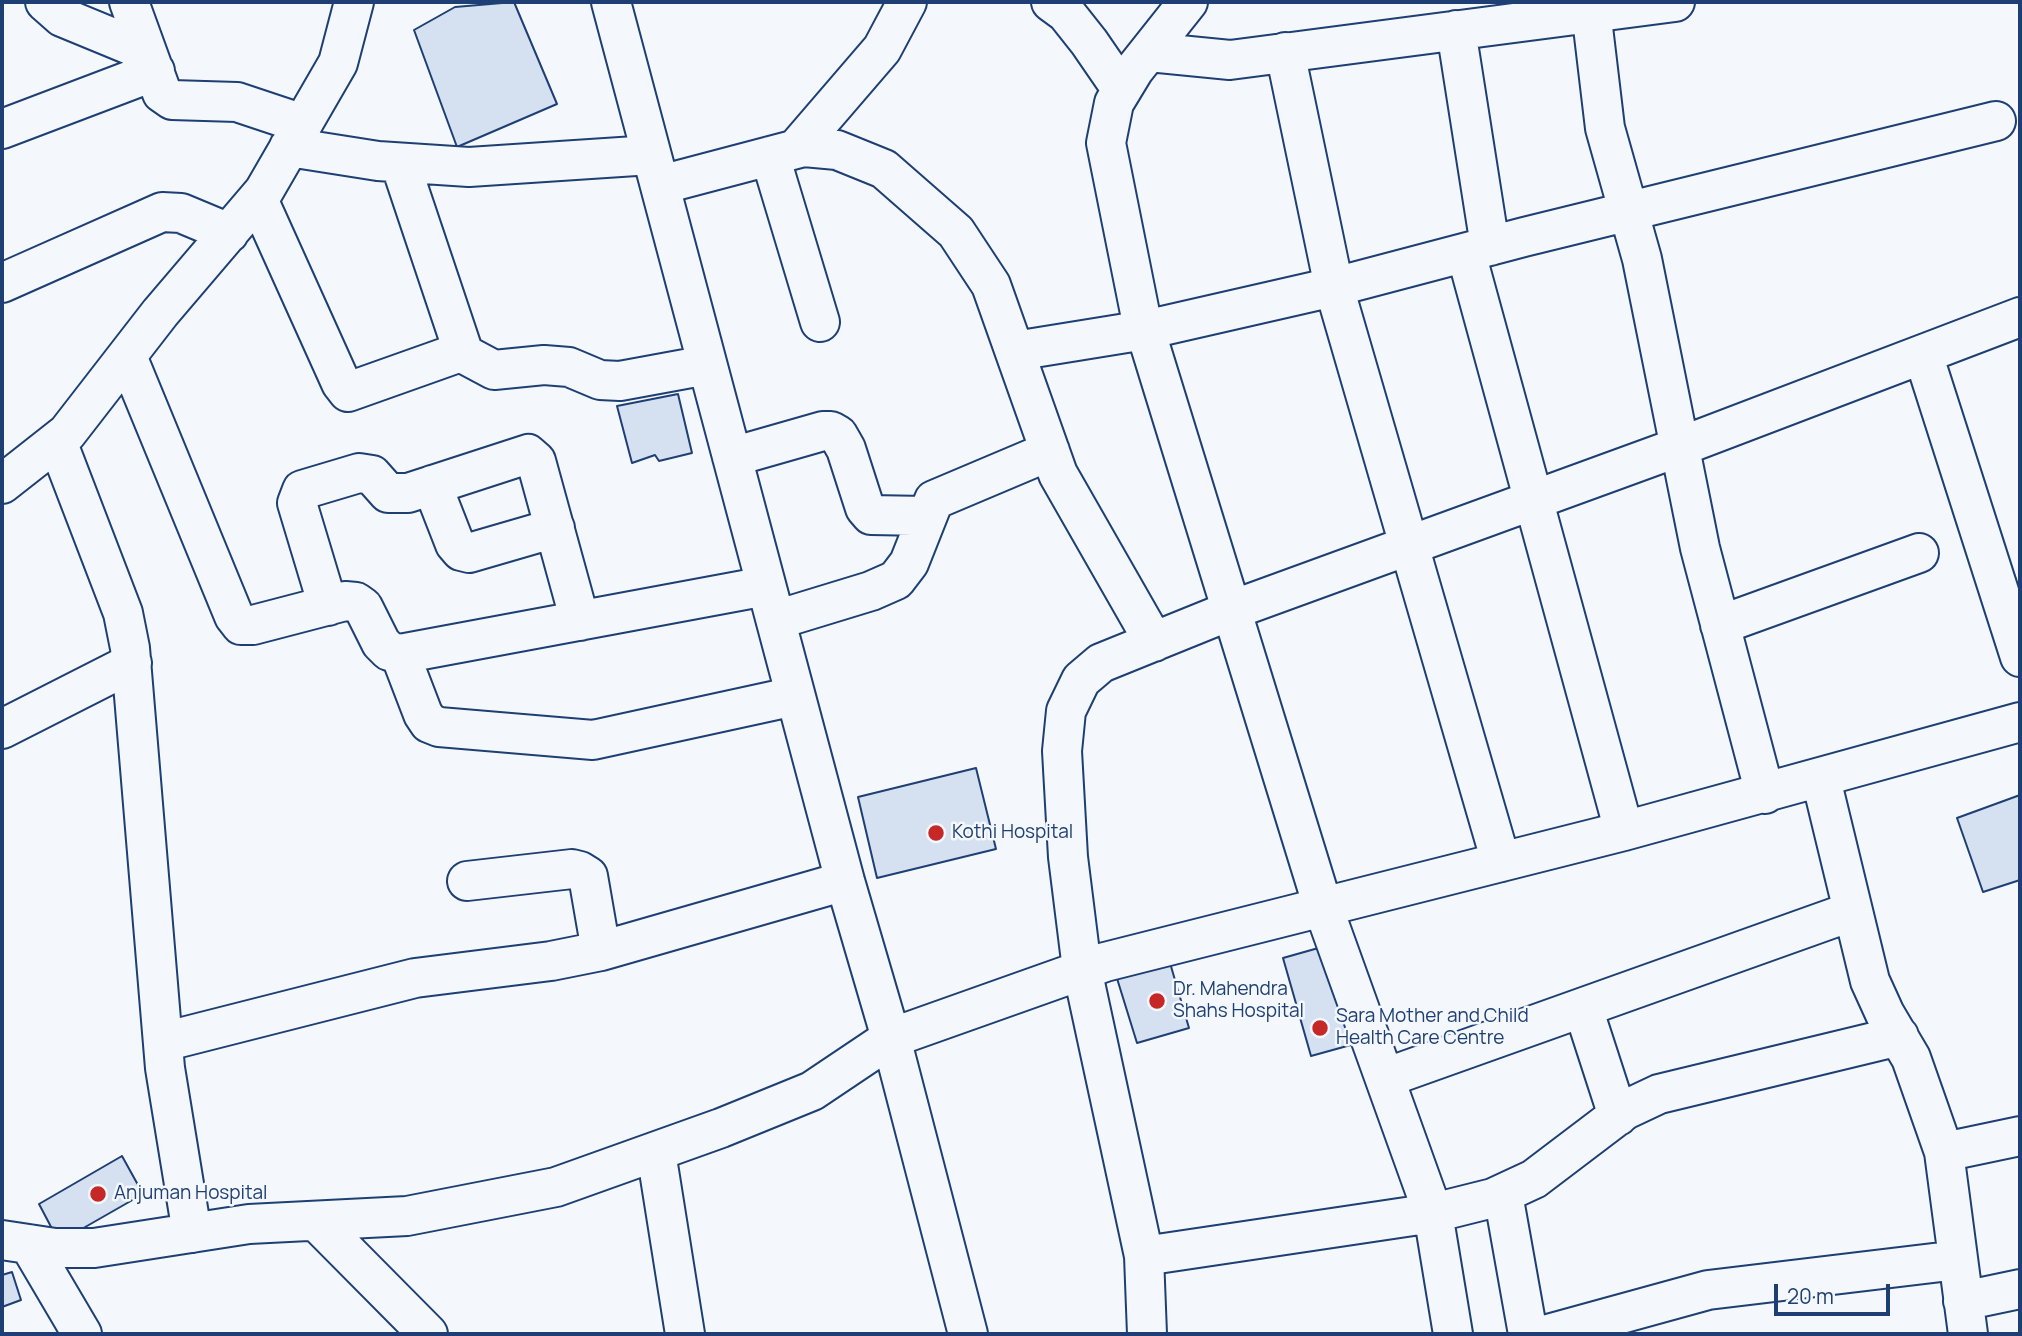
<!DOCTYPE html>
<style>
body{margin:0}
#map{position:relative;width:2022px;height:1336px;overflow:hidden;background:#f4f7fb;font-family:Manrope,sans-serif}
canvas{display:block}
.frame{position:absolute;inset:0;border:4px solid #1d3f73;pointer-events:none}
.scale{position:absolute;left:1774px;top:1284px;width:116px;height:32px;box-sizing:border-box;border:4px solid #1d3f73;border-top:0;padding-left:9px;font-size:21px;line-height:24px;white-space:nowrap;color:#1d3f73;-webkit-text-stroke:5px #f4f7fb;paint-order:stroke}
</style>
<div id="map">
<canvas width="2022" height="1336"></canvas>
<div class="frame"></div>
<div class="scale">20 m</div>
</div>
<script>
const c = document.querySelector('canvas').getContext('2d');
c.lineJoin = 'round';
function fillPath(path, color) { c.fillStyle = color; c.fill(path, 'evenodd'); }
const shape = rows => new Path2D(rows.map(r => 'M' + r).join(''));
function trace(path, color, width, dash) { c.strokeStyle = color; c.lineWidth = width; c.lineCap = dash ? 'butt' : 'round'; c.setLineDash(dash || []); c.stroke(path); }
function write(font, color, halo, rows, align = 'center') {
  c.font = font + ' Manrope,sans-serif'; c.lineWidth = 5; c.setLineDash([]); c.textBaseline = 'middle'; c.strokeStyle = halo; c.fillStyle = color; for (const [text, x, y, turn = 0] of rows) {
    c.save(); c.translate(x, y); c.rotate((+turn || 0) * Math.PI / 180); c.textAlign = isNaN(turn) ? turn : align; if (halo) c.strokeText(text, 0, 0); c.fillText(text, 0, 0); c.restore();
  }
}
const building = shape([
 [514,2,557,104,457,147,414,30,455,7,514,2],
 [678,394,692,453,659,461,655,455,632,463,617,406,678,394],
 [976,768,996,849,877,878,858,797,976,768],
 [2020,795,2020,880,1983,892,1957,818,2020,795],
 [1329,945,1358,1043,1311,1056,1283,958,1329,945],
 [1168,956,1189,1028,1137,1043,1115,972,1168,956],
 [122,1156,143,1194,59,1242,39,1204,122,1156],
 [12,1272,21,1300,2,1307,2,1275,12,1272]
]);
fillPath(building, '#d5e0f0');
trace(building, '#1d3f73', 2);
const minor = shape([
 [45,2,62,17,147,52],
 [129,2,162,93,172,100,237,102,303,124],
 [611,2,845,881,891,1038,968,1334],
 [1051,2,1066,13,1089,42,1122,90],
 [1188,2,1134,70,1114,103,1106,143,1140,313,1323,907,1433,1213,1453,1334],
 [1590,2,1605,128,1642,259,1700,548,1765,794],
 [1456,30,1490,246],
 [1149,52,1230,60,1675,2],
 [1285,52,1334,287,1501,862],
 [2,129,155,71],
 [289,147,378,161,469,167,651,155],
 [796,149,882,49,907,2],
 [770,156,820,322],
 [400,163,464,354],
 [660,185,804,147,837,150,884,169,956,232,991,285,1058,474,1154,642],
 [258,199,341,383,348,392,455,354,464,354,494,370,544,365,569,367,600,380,620,381,707,365],
 [1466,253,1624,831],
 [2,283,162,212,181,213,229,233],
 [1015,351,1145,330,1342,285,1524,237,1996,121],
 [1923,354,2020,657],
 [127,356,234,616,241,625,253,625,345,601,356,602,363,607,381,643,389,651,400,654,766,586],
 [57,441,123,613,130,648,165,1068,192,1233],
 [732,457,823,431,831,431,838,435,846,449,865,508,871,515,926,516],
 [2,484,67,433,160,313,264,191,338,63,354,2],
 [432,485,455,544,461,551,469,553,555,528],
 [328,606,297,503,302,490,359,473,372,475,388,493,408,493,528,454,536,461,580,621],
 [776,620,871,591,896,580,909,563,934,500,1050,451],
 [1720,625,1919,553],
 [400,654,423,714,429,723,439,727,593,740,795,696],
 [2,729,132,663],
 [1821,779,1870,981,1885,1014,1911,1058,1944,1152,1968,1334],
 [467,881,572,869,580,871,588,876,601,951],
 [1583,1008,1618,1116],
 [163,1042,415,978,551,961,601,951,845,881],
 [1385,1078,1853,911],
 [656,1152,685,1334],
 [1944,1152,2020,1136],
 [1503,1194,1528,1334],
 [316,1221,428,1334],
 [2,1240,55,1248,94,1248,249,1224,407,1216,556,1187,721,1128,812,1091,891,1038,1105,962,1624,831,2020,722],
 [29,1244,82,1334],
 [1144,1256,1433,1213,1493,1198,1534,1179,1625,1110,1659,1094,1899,1036],
 [1963,1301,2020,1289],
 [1147,1334,1144,1256,1082,969,1068,857,1062,751,1066,711,1081,680,1101,663,1232,610,1679,447,2020,317],
 [1548,1334,1708,1290,1958,1260]
]);
trace(minor, '#1d3f73', 42);
trace(minor, '#f4f7fb', 38);
for (const [x, y, r, color] of [
 [936,833,9,"#c62828"],
 [1157,1001,9,"#c62828"],
 [1320,1028,9,"#c62828"],
 [98,1194,9,"#c62828"]
]) { const dot = new Path2D(); dot.arc(x, y, r, 0, 2 * Math.PI); c.fillStyle = color; c.fill(dot); trace(dot, '#f4f7fb', 2.5); }
write('19px', '#1d3f73', '#f4f7fb', [
 ["Kothi Hospital",952,833],
 ["Dr. Mahendra",1173,990],
 ["Shahs Hospital",1173,1012],
 ["Sara Mother and Child",1336,1017],
 ["Health Care Centre",1336,1039],
 ["Anjuman Hospital",114,1194]
], 'left');
</script>
